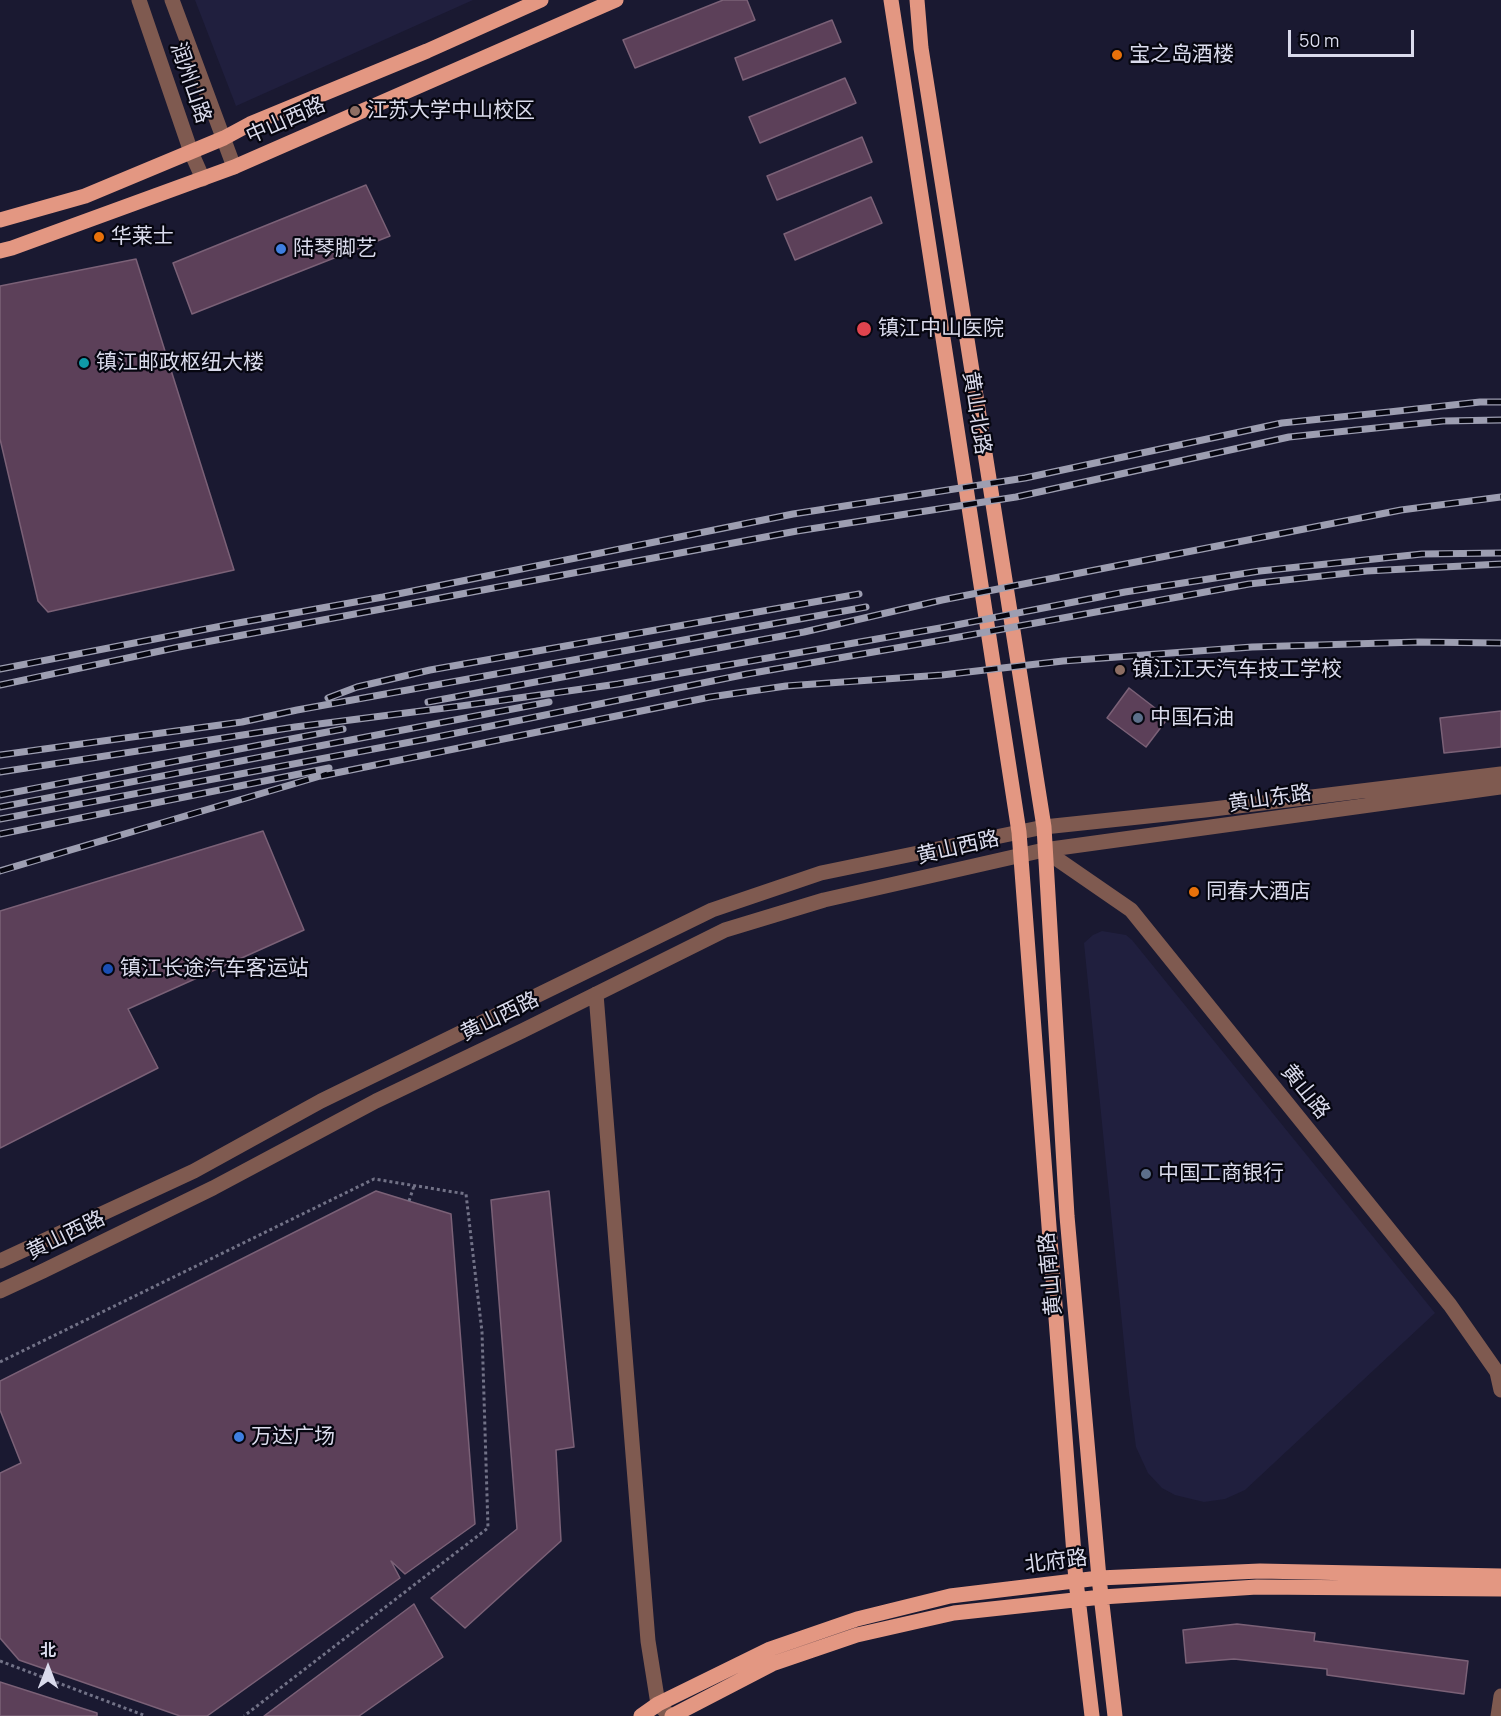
<!DOCTYPE html>
<meta charset="utf-8">
<style>
body{margin:0}
#map{position:relative;width:1501px;height:1716px;overflow:hidden;background:#1a1931;font-family:Manrope,"Noto Sans SC",sans-serif}
canvas{display:block}
.north{position:absolute;left:18px;top:1638px;width:60px;height:60px;-webkit-text-stroke:4px #060610;paint-order:stroke;rotate:0deg;font-size:16px;font-weight:700;line-height:24px;text-align:center;color:#dadbec}
.north::after{content:'';display:block;margin:auto;width:21px;height:27px;background:#dadbec;clip-path:polygon(50% 0,100% 100%,50% 72%,0 100%)}
.scale{position:absolute;left:1288px;top:30px;width:126px;height:27px;box-sizing:border-box;border:3px solid #dadbec;border-top:0;padding-left:8px;font-size:18px;line-height:21px;white-space:nowrap;color:#dadbec;-webkit-text-stroke:4px #060610;paint-order:stroke}
</style>
<div id="map">
<canvas width="1501" height="1716"></canvas>
<div class="north">北</div>
<div class="scale">50 m</div>
</div>
<script>
const c = document.querySelector('canvas').getContext('2d');
c.lineJoin = 'round';
function fillPath(path, color) { c.fillStyle = color; c.fill(path, 'evenodd'); }
const shape = rows => new Path2D(rows.map(r => 'M' + r).join(''));
function trace(path, color, width, dash) { c.strokeStyle = color; c.lineWidth = width; c.lineCap = dash ? 'butt' : 'round'; c.setLineDash(dash || []); c.stroke(path); }
function write(font, color, halo, rows, align = 'center') {
  c.font = font + ' Manrope,"Noto Sans SC",sans-serif'; c.lineWidth = 4.5; c.setLineDash([]); c.textBaseline = 'middle'; c.strokeStyle = halo; c.fillStyle = color; for (const [text, x, y, turn = 0] of rows) {
    c.save(); c.translate(x, y); c.rotate((+turn || 0) * Math.PI / 180); c.textAlign = isNaN(turn) ? turn : align; if (halo) c.strokeText(text, 0, 0); c.fillText(text, 0, 0); c.restore();
  }
}
fillPath(shape([
 [195,0,473,0,236,106],
 [1102,931,1126,935,1132,940,1435,1313,1245,1490,1225,1499,1204,1502,1175,1495,1162,1488,1148,1473,1136,1447,1129,1393,1084,943,1093,935]
]), '#201f3e');
const building = shape([
 [723,0,747,0,755,20,635,68,623,40,723,0],
 [832,20,841,42,743,80,735,58,832,20],
 [845,78,856,103,760,143,749,117,845,78],
 [862,137,872,162,777,200,767,176,862,137],
 [366,185,390,236,192,314,173,263,366,185],
 [871,197,882,223,795,260,784,234,871,197],
 [136,259,234,570,48,612,38,601,0,439,0,286,136,259],
 [1129,688,1168,718,1146,747,1107,718,1129,688],
 [1501,711,1501,747,1444,753,1440,718,1501,711],
 [263,831,304,930,128,1009,158,1068,0,1148,0,911,263,831],
 [376,1191,451,1214,475,1524,405,1574,391,1561,400,1578,207,1716,180,1716,19,1660,0,1638,0,1473,21,1463,0,1410,0,1381,376,1191],
 [549,1191,574,1447,556,1450,561,1541,465,1628,431,1598,517,1529,491,1200,549,1191],
 [414,1604,443,1657,359,1716,264,1716,414,1604],
 [1237,1624,1315,1633,1314,1641,1468,1661,1464,1694,1327,1675,1327,1669,1234,1659,1186,1663,1183,1630,1237,1624],
 [0,1682,97,1713,97,1716,0,1716,0,1682]
]);
fillPath(building, '#5c4059');
trace(building, '#7b6177', 1.5);
trace(shape([
 [409,1201,414,1186],
 [0,1362,374,1179,466,1194,482,1332,488,1528,244,1716],
 [0,1661,146,1716]
]), '#727287', 3, [3, 3]);
trace(shape([
 [139,0,191,152,203,179],
 [172,0,234,167],
 [1044,850,1131,910,1450,1305,1497,1372,1501,1390],
 [596,994,648,1641,658,1704,670,1716],
 [0,1261,194,1171,321,1101,712,910,821,873,1044,827,1205,810,1501,774],
 [0,1291,43,1271,213,1188,376,1101,522,1031,725,930,824,900,1044,850,1501,787],
 [1498,1716,1501,1696]
]), '#7f5a50', 15);
trace(shape([
 [891,0,1019,832,1076,1581,1092,1716],
 [917,0,921,48,1044,827,1067,1216,1099,1578,1115,1716],
 [0,220,85,196,224,138,250,124,427,51,541,0],
 [0,251,12,248,234,167,616,0],
 [641,1716,658,1704,770,1649,857,1619,950,1596,1099,1578,1260,1571,1501,1576],
 [672,1716,772,1664,857,1635,954,1613,1102,1597,1257,1587,1501,1589]
]), '#e39782', 15);
const rail = shape([
 [0,669,227,625,383,597,793,514,1025,478,1282,423,1389,412,1480,402,1501,402],
 [0,685,179,647,797,531,1016,497,1289,437,1443,421,1501,420],
 [328,698,357,687,430,670,859,594],
 [428,702,804,632,942,600,1401,510,1501,497],
 [0,755,242,722,297,710,866,607],
 [0,772,295,727,461,706,618,684,946,627,1125,592,1260,571,1422,554,1501,553],
 [321,776,710,697,786,686,942,675,1063,661,1252,647,1418,642,1501,643],
 [0,795,343,729],
 [0,807,549,702],
 [0,819,432,738,747,674,948,639,1249,584,1367,571,1501,564],
 [0,834,329,768],
 [0,871,327,774]
]);
trace(rail, '#9d9eb1', 7);
trace(rail, '#060610', 4.5, [14]);
for (const [x, y, r, color] of [
 [1117,55,6,"#e8710a"],
 [355,111,6,"#8d6e63"],
 [99,237,6,"#e8710a"],
 [281,249,6,"#3f7fe0"],
 [864,329,8,"#e0444e"],
 [84,363,6,"#0f9aa8"],
 [1120,670,6,"#8d6e63"],
 [1138,718,6,"#5c6f8a"],
 [1194,892,6,"#e8710a"],
 [108,969,6,"#1a4fb4"],
 [1146,1174,6,"#5c6f8a"],
 [239,1437,6,"#3f7fe0"]
]) { const dot = new Path2D(); dot.arc(x, y, r, 0, 2 * Math.PI); c.fillStyle = color; c.fill(dot); trace(dot, '#060610', 2); }
write('21px', '#dadbec', '#060610', [
 ["宝之岛酒楼",1129,55],
 ["江苏大学中山校区",367,111],
 ["华莱士",111,237],
 ["陆琴脚艺",293,249],
 ["镇江中山医院",878,329],
 ["镇江邮政枢纽大楼",96,363],
 ["镇江江天汽车技工学校",1132,670],
 ["中国石油",1150,718],
 ["同春大酒店",1206,892],
 ["镇江长途汽车客运站",120,969],
 ["中国工商银行",1158,1174],
 ["万达广场",251,1437]
], 'left');
write('21px', '#dadbec', '#060610', [
 ["润州山路",190,83,71],
 ["中山西路",286,121,-24],
 ["黄山北路",976,413,81],
 ["黄山东路",1270,799,-8],
 ["黄山西路",958,848,-13],
 ["黄山西路",500,1017,-26],
 ["黄山路",1305,1092,51],
 ["黄山西路",66,1236,-26],
 ["黄山南路",1051,1274,-95],
 ["北府路",1056,1562,-7]
]);
</script>
